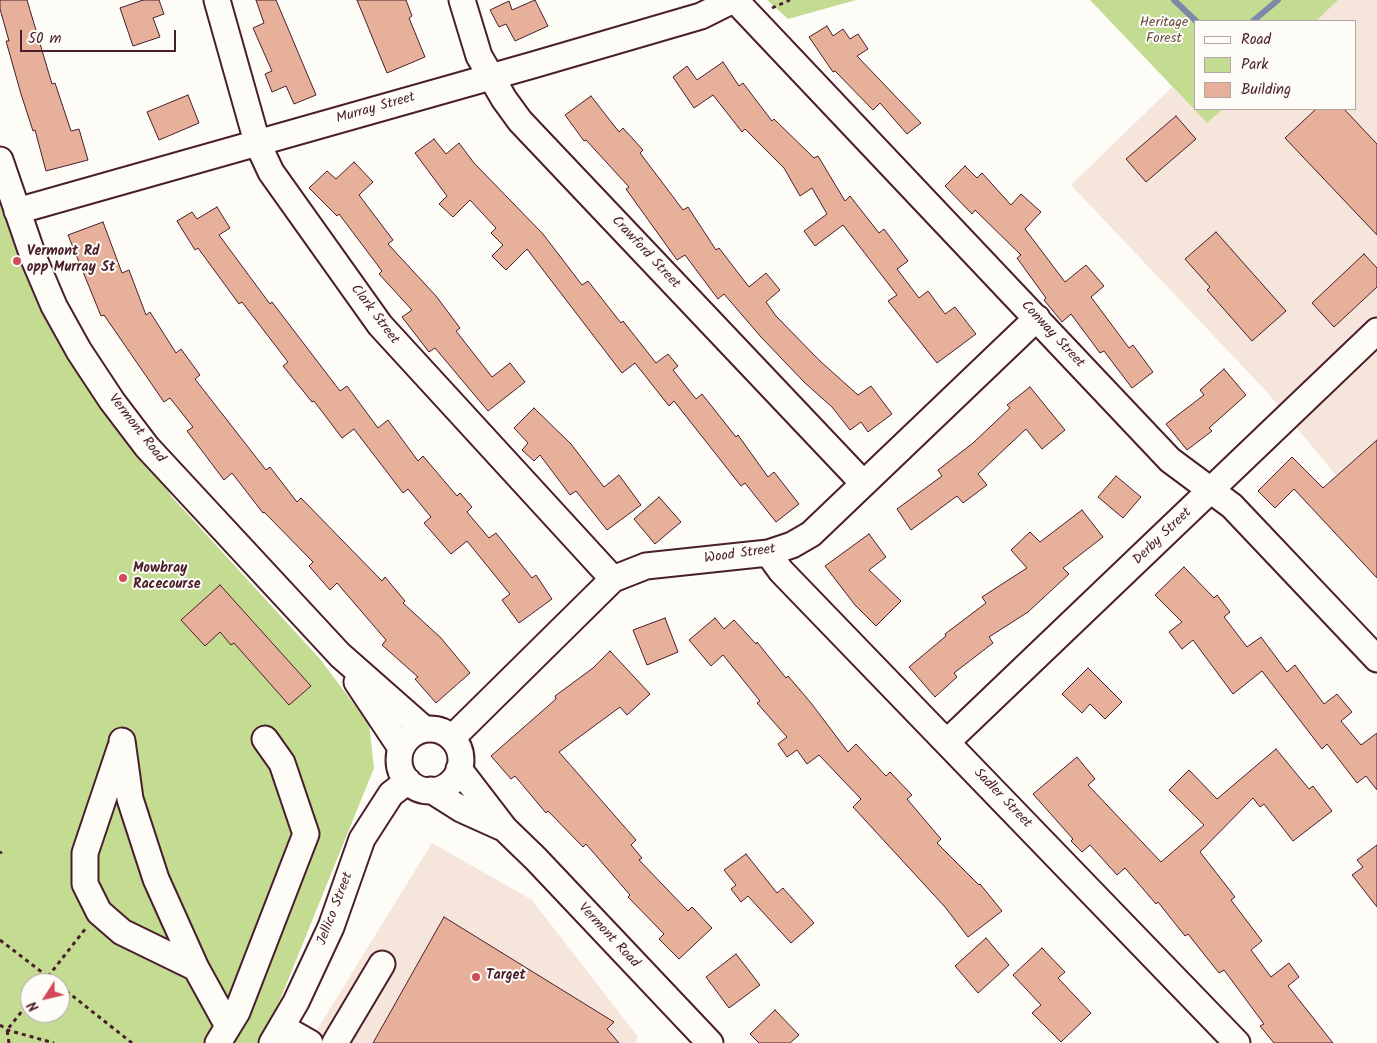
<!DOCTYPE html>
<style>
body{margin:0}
#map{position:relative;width:1377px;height:1043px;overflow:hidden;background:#fdfcf7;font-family:Kalam,sans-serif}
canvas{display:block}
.legend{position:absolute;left:1194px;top:20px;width:162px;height:90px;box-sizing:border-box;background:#fdfcf7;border:1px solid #b5a4a5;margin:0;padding:6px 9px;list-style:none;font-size:15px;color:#4a1f2b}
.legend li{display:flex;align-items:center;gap:10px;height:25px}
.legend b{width:25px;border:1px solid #b5a4a5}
.north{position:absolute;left:20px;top:973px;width:50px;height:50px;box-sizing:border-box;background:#fdfcf7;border:1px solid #b5a4a5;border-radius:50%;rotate:235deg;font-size:14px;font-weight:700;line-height:20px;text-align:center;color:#4a1f2b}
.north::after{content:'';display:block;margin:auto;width:18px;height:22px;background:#d1495b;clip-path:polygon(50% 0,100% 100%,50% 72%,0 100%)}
.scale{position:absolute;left:20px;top:30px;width:156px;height:22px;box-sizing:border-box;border:2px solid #4a1f2b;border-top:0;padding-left:6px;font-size:15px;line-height:18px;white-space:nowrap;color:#4a1f2b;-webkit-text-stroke:4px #fdfcf7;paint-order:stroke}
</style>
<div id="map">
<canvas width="1377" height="1043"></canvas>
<ul class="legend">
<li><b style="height:6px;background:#fdfcf7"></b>Road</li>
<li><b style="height:14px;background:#c4dc92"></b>Park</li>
<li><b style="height:14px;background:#e6b09b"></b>Building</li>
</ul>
<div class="north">N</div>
<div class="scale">50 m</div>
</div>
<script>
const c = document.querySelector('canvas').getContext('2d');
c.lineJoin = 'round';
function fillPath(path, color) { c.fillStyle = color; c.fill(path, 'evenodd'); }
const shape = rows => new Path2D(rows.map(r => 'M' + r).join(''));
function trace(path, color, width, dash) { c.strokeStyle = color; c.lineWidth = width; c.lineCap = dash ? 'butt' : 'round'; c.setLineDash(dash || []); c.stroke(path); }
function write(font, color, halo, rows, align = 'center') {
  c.font = font + ' Kalam,sans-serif'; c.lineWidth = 4; c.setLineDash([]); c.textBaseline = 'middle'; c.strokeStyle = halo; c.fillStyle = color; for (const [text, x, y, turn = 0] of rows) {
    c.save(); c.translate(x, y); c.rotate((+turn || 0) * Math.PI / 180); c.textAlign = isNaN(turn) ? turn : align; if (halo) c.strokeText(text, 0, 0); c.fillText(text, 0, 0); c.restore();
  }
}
fillPath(shape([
 [1337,0,1377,0,1377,511,1371,517,1265,390,1071,185,1172,87,1207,123,1222,109,1356,109,1356,21,1315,21],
 [432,843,532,900,638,1037,635,1043,309,1043]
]), '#f6e5db');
fillPath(shape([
 [767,0,856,0,788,19],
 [1090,0,1338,0,1316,21,1196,21,1196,109,1223,109,1207,123],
 [0,184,62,334,172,497,320,659,369,724,374,768,271,1022,258,1043,0,1043],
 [30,983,60,983,60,1013,30,1013]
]), '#c4dc92');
trace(shape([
 [1174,0,1196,21],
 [1253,21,1278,0]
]), '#7e89a9', 6);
const building = shape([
 [0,0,27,0,52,84,55,83,71,131,79,129,88,160,46,171,35,130,33,131,21,94,6,41,9,41,0,9,0,0],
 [143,0,159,0,164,14,153,18,160,37,133,46,120,8,143,0],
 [256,0,276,0,316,95,294,104,286,86,272,92,265,74,272,71,253,28,264,23,256,0],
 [357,0,406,0,412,16,409,18,425,57,387,73,357,0],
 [535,0,548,26,515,41,506,24,499,27,490,10,509,1,512,10,535,0],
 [827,26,833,36,843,29,850,39,858,34,868,49,857,56,921,123,907,134,880,103,873,110,835,71,833,72,809,37,827,26],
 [723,62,739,86,743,83,772,121,774,119,814,158,818,156,845,201,850,196,879,233,884,229,908,261,897,269,919,298,928,291,945,314,955,307,976,334,937,363,888,301,897,295,843,225,815,246,804,231,827,214,812,188,800,196,784,168,745,129,742,132,713,95,694,108,673,77,687,66,697,80,723,62],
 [188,95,199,123,159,140,147,112,188,95],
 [591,96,619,132,623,128,643,150,640,153,683,210,688,207,716,250,719,248,749,287,766,273,780,290,766,302,776,316,820,361,858,395,871,386,892,414,868,432,861,422,850,430,832,407,805,383,761,337,724,294,718,299,685,255,677,260,626,189,629,187,586,140,584,141,565,115,591,96],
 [1316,109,1344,109,1377,144,1377,235,1285,138,1316,109],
 [1176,116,1196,139,1146,182,1126,159,1176,116],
 [434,139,446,154,459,143,474,163,543,234,582,285,588,281,621,323,623,321,656,363,668,354,678,366,673,370,696,399,702,394,736,437,738,435,768,477,774,472,799,504,776,522,745,483,741,486,674,401,669,406,635,363,622,373,527,249,506,270,492,256,503,245,491,233,496,228,470,200,453,217,439,204,447,196,415,153,434,139],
 [354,162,373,182,359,195,393,240,388,244,436,296,460,328,456,331,492,377,510,363,525,382,488,411,435,348,429,352,402,317,412,310,379,274,382,271,339,214,337,216,309,188,327,171,336,179,354,162],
 [965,166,977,178,982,173,1011,205,1021,194,1041,212,1025,229,1065,282,1086,265,1104,286,1091,297,1129,348,1133,345,1153,372,1132,388,1104,351,1100,353,1071,314,1062,322,1044,300,1046,298,1017,258,1021,255,975,210,972,214,945,186,965,166],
 [217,207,230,228,219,235,270,304,272,302,340,391,347,386,378,428,388,420,418,461,423,456,457,496,460,493,472,507,467,512,489,538,496,533,532,578,536,575,552,599,519,623,502,600,510,594,467,541,451,554,424,523,431,517,408,489,403,493,354,429,342,438,314,401,312,402,283,366,288,362,242,302,239,304,198,248,195,250,177,221,192,212,197,219,217,207],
 [103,222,122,273,129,270,146,315,150,312,176,353,181,349,200,375,195,379,266,470,270,467,297,502,301,498,382,581,385,577,405,601,403,603,441,638,470,673,436,703,415,679,418,677,382,645,386,640,337,583,330,590,309,566,313,562,264,512,263,513,232,473,224,480,187,431,193,427,170,398,164,402,104,315,101,316,68,235,103,222],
 [1216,232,1286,311,1252,341,1207,290,1210,287,1185,259,1216,232],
 [1364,254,1377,268,1377,287,1334,327,1312,303,1364,254],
 [1224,369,1246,395,1209,428,1212,431,1187,450,1166,424,1204,395,1200,390,1224,369],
 [1030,387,1065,430,1042,449,1026,429,978,474,987,485,963,503,957,496,911,530,897,509,942,476,938,470,973,443,1010,408,1007,405,1030,387],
 [534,408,571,444,604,487,619,475,641,505,607,530,576,491,570,495,540,455,534,461,522,450,528,443,514,428,534,408],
 [1377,440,1377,578,1294,489,1275,508,1258,491,1292,457,1323,488,1377,440],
 [1116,476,1141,497,1123,518,1098,497,1116,476],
 [659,497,681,522,655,544,634,519,659,497],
 [1082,510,1103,537,1063,568,1069,574,1028,612,989,637,993,643,954,673,957,677,935,697,909,667,946,636,945,634,986,603,982,597,1027,568,1011,550,1030,532,1040,542,1082,510],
 [869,534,886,557,869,570,901,601,876,626,855,605,825,566,869,534],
 [1184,567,1214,598,1217,595,1230,612,1224,617,1247,647,1261,637,1287,672,1295,665,1324,704,1337,694,1352,712,1341,721,1361,745,1377,733,1377,790,1366,776,1357,783,1327,744,1322,749,1262,671,1233,694,1193,640,1182,649,1169,632,1182,622,1155,595,1184,567],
 [220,585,311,686,289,705,234,643,231,645,220,632,205,646,181,620,220,585],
 [665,618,678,652,647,665,633,630,665,618],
 [715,618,724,629,734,620,756,644,757,642,786,678,788,676,811,703,848,752,856,744,886,776,890,772,912,795,907,799,941,839,937,843,979,885,980,884,1002,911,968,937,945,907,853,807,861,799,819,755,807,764,797,750,787,757,778,744,787,737,757,703,760,701,723,655,711,666,689,640,715,618],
 [610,651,650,694,627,715,620,707,559,752,636,840,631,845,642,858,639,860,688,911,692,907,712,928,679,959,659,939,664,934,628,897,630,895,586,844,583,847,548,811,546,813,515,776,511,779,491,756,556,699,555,696,593,668,610,651],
 [1088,668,1122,702,1105,719,1090,704,1082,713,1062,694,1088,668],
 [1276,749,1309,789,1313,786,1332,811,1293,841,1264,804,1260,807,1253,798,1200,852,1235,897,1231,900,1262,941,1251,950,1271,977,1289,963,1299,977,1288,986,1333,1043,1274,1043,1260,1026,1264,1024,1224,970,1219,973,1188,934,1185,936,1158,902,1156,904,1125,868,1117,875,1090,845,1082,852,1071,841,1073,839,1033,794,1077,757,1095,779,1088,785,1161,862,1204,825,1169,790,1189,770,1217,799,1276,749],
 [1377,845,1377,907,1352,875,1363,867,1357,860,1377,845],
 [746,854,777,893,783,888,814,923,791,943,748,896,741,902,731,889,736,885,724,870,746,854],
 [444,917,614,1022,607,1029,619,1043,373,1043,444,917],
 [986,938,1009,965,978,993,955,966,986,938],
 [1042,948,1065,972,1058,978,1091,1013,1061,1042,1032,1013,1041,1005,1013,975,1042,948],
 [736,954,760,985,729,1008,706,977,736,954],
 [775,1010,799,1035,790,1043,759,1043,750,1034,775,1010]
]);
fillPath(building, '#e6b09b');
trace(building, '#4a1f2b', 1);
const minor = shape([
 [217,0,257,142,271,172,380,325,613,579],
 [462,0,479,56,504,99,520,121,863,483],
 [735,0,1170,460,1232,506,1377,659],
 [0,160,34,259,54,306,79,351,112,401,147,447,340,655,424,729],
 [17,211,533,65,701,16,733,0],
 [768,553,781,571,1237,1043],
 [357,682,401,748],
 '399 760a31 31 0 1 1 62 0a31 31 0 1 1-62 0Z',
 [452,738,613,579,646,566,768,553,792,545,811,534,1037,318],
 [122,741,130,799,156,879,196,968,228,1026],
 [947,742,1377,331],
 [120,749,85,853,85,884,99,912,122,932,196,968],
 [459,769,505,829,536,859,710,1043],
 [431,790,461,809,501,827],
 [282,1027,310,1043],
 [218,1043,237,1012,306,834,282,763,265,739],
 [272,1043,296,1002,331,927,362,839,391,794,408,781],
 [335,1043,382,964]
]);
trace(minor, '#4a1f2b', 29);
trace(shape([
 [772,8,790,0],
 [0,853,2,852],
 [0,940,56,983],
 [43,983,86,928],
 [60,986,132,1043],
 [0,1025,7,1030,54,1043],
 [9,1043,7,1030,30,1001]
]), '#4a1f2b', 3, [4, 4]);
trace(minor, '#fdfcf7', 25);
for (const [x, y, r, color] of [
 [17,261,5,"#d1495b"],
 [123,578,5,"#d1495b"],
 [476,977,5,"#d1495b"]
]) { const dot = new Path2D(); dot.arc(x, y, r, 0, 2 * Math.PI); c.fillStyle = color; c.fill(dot); trace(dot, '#fdfcf7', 2); }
write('14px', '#684e45', '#fdfcf7', [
 ["Heritage",1164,24],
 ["Forest",1164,40]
]);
write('14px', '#4a1f2b', '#fdfcf7', [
 ["Murray Street",376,109,-16],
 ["Crawford Street",645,253,47],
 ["Clark Street",374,315,53],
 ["Conway Street",1052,335,47],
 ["Vermont Road",136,429,52],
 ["Derby Street",1163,537,-44],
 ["Wood Street",740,555,-8],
 ["Sadler Street",1002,799,46],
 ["Jellico Street",336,909,-69],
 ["Vermont Road",608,936,47]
]);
write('bold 14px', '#4a1f2b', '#fdfcf7', [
 ["Vermont Rd",27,253],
 ["opp Murray St",27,269],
 ["Mowbray",133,570],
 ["Racecourse",133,586],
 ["Target",486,977]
], 'left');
</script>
